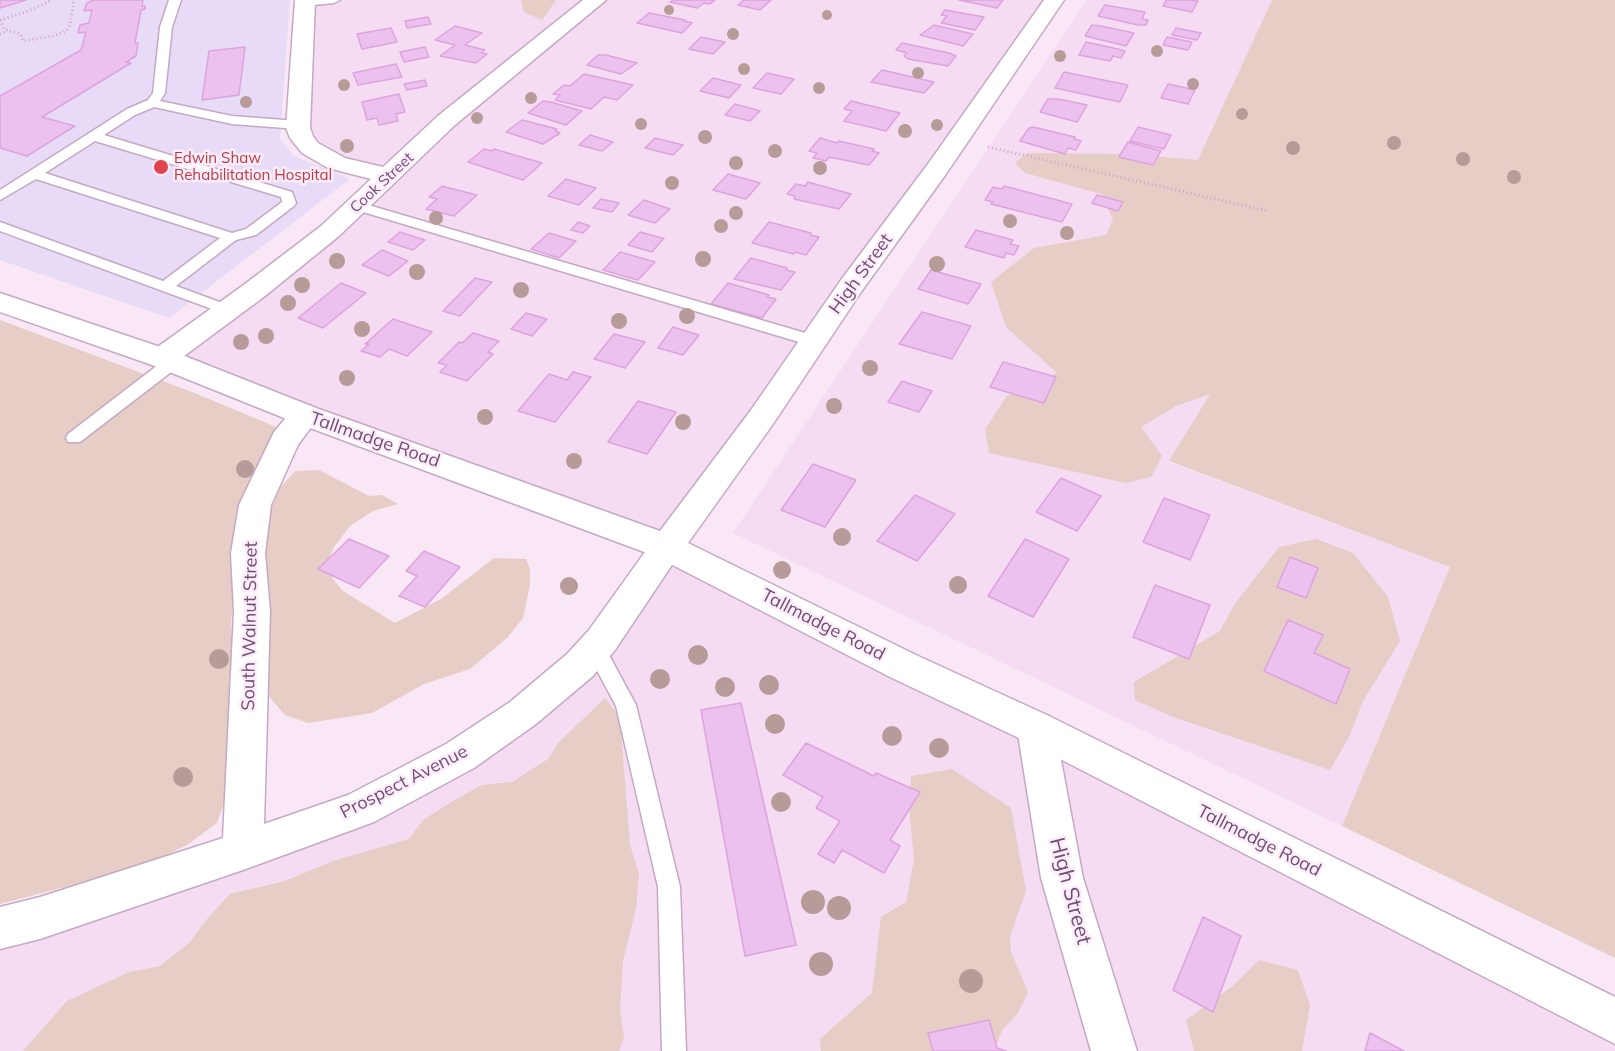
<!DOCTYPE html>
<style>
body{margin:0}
canvas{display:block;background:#fae7f6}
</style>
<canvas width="1615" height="1051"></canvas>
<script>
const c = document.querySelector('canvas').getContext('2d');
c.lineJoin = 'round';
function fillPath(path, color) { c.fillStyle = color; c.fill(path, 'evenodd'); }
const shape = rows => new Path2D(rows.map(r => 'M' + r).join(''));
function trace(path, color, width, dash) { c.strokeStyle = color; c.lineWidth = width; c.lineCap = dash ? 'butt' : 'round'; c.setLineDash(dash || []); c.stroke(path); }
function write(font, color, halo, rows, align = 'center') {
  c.font = font + ' Mulish,sans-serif'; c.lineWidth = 5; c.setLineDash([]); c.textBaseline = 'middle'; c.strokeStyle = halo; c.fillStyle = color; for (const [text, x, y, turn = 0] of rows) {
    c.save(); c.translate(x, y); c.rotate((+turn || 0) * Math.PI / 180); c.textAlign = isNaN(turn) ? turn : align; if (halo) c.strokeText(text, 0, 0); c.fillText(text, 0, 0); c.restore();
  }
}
fillPath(shape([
 [305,0,1056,0,668,547,1615,1021,1615,1051,0,1051,0,928,243,851,523,713,667,547,162,358,388,176,310,148],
 [1086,0,1272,0,1108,357,1215,386,1169,462,1450,567,1342,826,733,533]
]), '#f6dcf2');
fillPath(shape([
 [0,0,290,0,280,139,294,156,350,179,169,318,0,260]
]), '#e8dbf7');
fillPath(shape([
 [521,0,556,0,542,20,524,12],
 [1272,0,1615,0,1615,958,1342,826,1450,567,1169,461,1210,394,1176,406,1141,427,1162,456,1151,477,1126,483,989,453,985,429,1007,396,1057,373,1006,327,991,282,1034,248,1106,235,1113,219,1101,194,1025,173,1015,163,1027,153,1125,154,1198,160],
 [0,320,192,392,281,429,256,469,239,510,231,624,237,766,217,823,187,845,141,867,0,904],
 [319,470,369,496,382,495,398,504,373,511,350,526,334,547,328,561,333,579,343,591,395,623,441,599,494,558,526,559,530,569,530,585,523,618,508,637,470,669,424,684,372,713,308,723,285,715,264,691,258,587,269,514,280,488,295,471],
 [1316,539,1353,553,1388,597,1400,641,1363,701,1349,737,1330,770,1173,717,1135,700,1134,682,1220,631,1234,605,1279,547],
 [605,698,620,718,630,845,639,874,636,909,623,961,620,1010,624,1038,619,1051,23,1051,67,1001,129,972,160,966,189,943,208,918,230,894,285,881,333,861,409,839,423,820,456,799,482,785,512,782,548,759,559,742],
 [952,769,1011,808,1026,891,1010,936,1011,952,1028,992,1018,1013,1003,1029,993,1051,821,1051,820,1039,872,993,881,917,906,902,914,859,909,807,911,776],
 [1259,960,1298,970,1310,1005,1302,1051,1194,1051,1186,1020,1233,986]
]), '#e6cdc6');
const building = shape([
 [0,0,26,0,0,8,0,0],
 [94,0,143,0,142,6,145,6,145,9,141,10,135,43,138,43,136,56,126,62,131,63,42,117,75,126,27,156,0,148,0,96,81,50,86,32,78,33,80,25,89,23,92,10,84,11,87,3,94,0],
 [673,0,715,0,710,4,704,3,697,8,670,2,673,0],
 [744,0,771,0,760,10,738,5,744,0],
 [959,0,1003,0,997,8,959,0],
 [1166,0,1191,0,1198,1,1192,12,1163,6,1166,0],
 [1105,5,1145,12,1142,19,1148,20,1146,25,1138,25,1098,16,1105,5],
 [945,10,984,17,975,30,941,23,947,16,941,15,945,10],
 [649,13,685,20,684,21,692,23,682,33,637,23,649,13],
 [428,17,431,24,407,28,405,21,428,17],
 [934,25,973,34,963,46,920,35,934,25],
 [1092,25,1101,26,1134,33,1126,46,1085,36,1092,25],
 [455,26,482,33,465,45,485,50,481,53,487,54,476,63,440,56,455,45,435,40,455,26],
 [391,28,397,42,362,49,357,34,391,28],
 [1176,28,1201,33,1197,40,1172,35,1176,28],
 [701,37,725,42,713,54,689,49,701,37],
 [1167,37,1192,42,1188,50,1163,45,1167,37],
 [1086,42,1118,49,1125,51,1121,58,1113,56,1110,61,1079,55,1086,42],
 [902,43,949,53,956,56,948,66,908,59,904,56,907,53,896,50,902,43],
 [245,47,239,95,202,100,209,51,245,47],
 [425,47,429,57,404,62,400,52,425,47],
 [598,55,606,55,637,63,621,74,587,65,598,55],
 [396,64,402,77,358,85,353,73,396,64],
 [882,70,934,82,924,93,871,82,882,70],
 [1064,72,1128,85,1120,102,1055,88,1064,72],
 [767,73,794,79,781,94,753,88,767,73],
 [584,74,633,85,617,100,604,97,591,109,555,100,560,95,553,94,564,85,570,86,584,74],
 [713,78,741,85,729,98,700,91,713,78],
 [425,80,427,86,407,90,404,84,425,80],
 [1168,84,1195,90,1188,104,1161,98,1168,84],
 [399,94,405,112,396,114,398,121,379,125,377,118,367,120,362,102,399,94],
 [1048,99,1058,99,1087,105,1077,122,1040,112,1048,99],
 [543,101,551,102,582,111,566,125,528,113,543,101],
 [851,101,900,113,886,131,844,121,852,111,844,109,851,101],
 [735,104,760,111,750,121,725,115,735,104],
 [522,120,557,129,555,131,560,133,543,144,506,132,522,120],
 [1033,127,1075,137,1074,139,1081,141,1076,150,1068,148,1065,154,1020,141,1029,128,1033,127],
 [1138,127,1171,135,1164,149,1130,141,1138,127],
 [590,135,613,142,602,151,579,145,590,135],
 [655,138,683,145,673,155,645,148,655,138],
 [820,138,837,143,839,141,874,149,872,151,879,153,869,165,829,157,826,161,813,158,817,153,809,151,820,138],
 [1128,142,1161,151,1153,165,1119,157,1128,142],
 [484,149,492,151,494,149,542,163,523,180,468,162,484,149],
 [728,174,760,183,746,199,713,190,728,174],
 [566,179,596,188,579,205,548,196,566,179],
 [808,182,851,194,839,209,794,199,795,196,787,194,796,184,805,186,808,182],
 [442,186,449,188,477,195,454,216,426,209,437,199,429,197,442,186],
 [1004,186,1072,204,1062,222,991,204,993,202,985,200,993,187,1002,189,1004,186],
 [1097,195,1123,202,1118,211,1092,203,1097,195],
 [601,199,619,203,612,212,593,208,601,199],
 [644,200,670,209,655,223,628,215,644,200],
 [578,222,590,226,583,233,571,230,578,222],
 [769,222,811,233,810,235,819,237,806,255,795,252,794,254,752,243,769,222],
 [976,230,1013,240,1010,244,1019,246,1014,255,1006,253,1004,258,965,247,976,230],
 [400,232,425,240,413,250,388,242,400,232],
 [640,232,662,238,664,238,652,252,628,245,640,232],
 [549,233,576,241,559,258,531,249,549,233],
 [382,250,408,261,389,276,362,265,382,250],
 [620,252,655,262,638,280,603,270,620,252],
 [751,258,787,268,786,270,795,272,781,290,734,279,751,258],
 [931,270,981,284,968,304,918,289,931,270],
 [475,278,492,282,460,316,443,311,475,278],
 [341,283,366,293,323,328,298,318,341,283],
 [728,283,769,295,767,297,776,299,762,318,711,304,728,283],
 [922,312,971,326,952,359,899,344,922,312],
 [526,313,547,319,532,336,511,329,526,313],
 [393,319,432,332,407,356,389,349,380,357,361,351,369,344,365,344,393,319],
 [673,327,699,335,683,355,658,348,673,327],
 [473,333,499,341,488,352,493,354,467,381,440,372,447,365,438,363,459,342,462,343,473,333],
 [614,334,645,342,625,368,594,359,614,334],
 [1003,362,1056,377,1044,403,990,387,1003,362],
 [573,372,591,377,555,422,518,411,549,374,567,380,573,372],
 [902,381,932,391,919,412,888,402,902,381],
 [638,401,676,412,647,454,608,442,638,401],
 [813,464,856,480,825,527,781,510,813,464],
 [1061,478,1101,496,1077,531,1036,512,1061,478],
 [915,495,955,514,917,561,877,541,915,495],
 [1164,498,1210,515,1190,560,1143,542,1164,498],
 [349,539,389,556,359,588,318,569,349,539],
 [1025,539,1069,559,1033,617,988,596,1025,539],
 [424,551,460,567,425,607,399,596,417,576,406,571,424,551],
 [1290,557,1318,568,1306,598,1277,587,1290,557],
 [1155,585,1210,605,1189,659,1133,637,1155,585],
 [1288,620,1323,635,1314,653,1350,669,1336,704,1264,671,1288,620],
 [741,703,796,945,745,956,701,710,741,703],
 [806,743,874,776,876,773,920,792,890,840,900,846,884,873,842,850,834,863,818,854,840,821,816,808,823,797,783,775,806,743],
 [1203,917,1241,936,1213,1012,1173,990,1203,917],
 [989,1020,997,1048,1006,1051,933,1051,928,1033,989,1020],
 [1370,1033,1404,1051,1365,1051,1370,1033]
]);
fillPath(building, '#edc1ed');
trace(building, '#dda3de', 1.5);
const service = shape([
 [169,0,181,0,172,27,165,93,160,101,232,116,298,121,304,125,298,129,232,124,154,107,135,115,104,135,292,192,296,203,294,206,256,235,236,240,176,286,233,307,236,310,233,313,228,315,0,231,0,222,163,281,220,238,36,179,0,200,0,190,127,109,148,100,153,93,160,27,169,0],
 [95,141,281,197,282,202,246,229,232,233,45,173,95,141],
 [303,0,340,0,334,3,304,6,298,3,303,0],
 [358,202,819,337,822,341,819,345,809,345,353,209,351,206,353,203,358,202],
 [173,357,179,358,181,362,179,366,80,442,68,442,66,438,68,434,167,358,173,357],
 [595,640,602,642,636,705,680,887,686,1051,662,1051,658,887,616,706,585,648,588,642,595,640]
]);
const minor = shape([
 [295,0,315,0,310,128,313,136,318,143,345,158,383,167,439,115,583,0,606,0,455,125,339,236,265,296,172,365,162,368,152,365,148,358,152,351,245,284,321,226,371,179,328,168,302,153,290,138,286,128,295,0],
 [305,404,316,408,320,415,298,445,271,505,265,553,270,611,264,824,348,795,446,744,510,702,567,654,589,630,655,538,667,534,679,538,684,547,615,650,593,676,536,724,474,768,374,822,243,870,40,939,0,949,0,907,40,897,223,838,234,611,231,553,239,505,274,432,294,408,305,404],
 [1036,712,1049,716,1055,728,1083,878,1137,1051,1091,1051,1041,878,1017,728,1023,716,1036,712]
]);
const tertiary = shape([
 [1044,0,1064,0,946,174,861,292,773,424,688,543,916,655,1049,716,1615,997,1615,1044,1023,740,890,677,655,556,294,422,152,365,0,312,0,293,172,351,316,408,660,531,751,410,841,280,928,164,1044,0]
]);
trace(service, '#c5a9c4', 3);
trace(minor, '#c5a9c4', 3);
trace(tertiary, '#c5a9c4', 3);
trace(shape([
 [0,20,4,29,20,34,23,41,53,36,66,31,70,25,74,0],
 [0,20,26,12,52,0],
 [0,34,8,31],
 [988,147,1268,211]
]), '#d1a4d1', 3, [1, 3]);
fillPath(service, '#fff');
fillPath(minor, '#fff');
fillPath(tertiary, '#fff');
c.fillStyle = '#b79b99';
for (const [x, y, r] of [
 [669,10,5],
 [827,15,5],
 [733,34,6],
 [1157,51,6],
 [1060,56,6],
 [744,69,6],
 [918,73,6],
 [1193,84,6],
 [344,85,6],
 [819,88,6],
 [531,98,6],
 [246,102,6],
 [1242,114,6],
 [477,118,6],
 [641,124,6],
 [937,125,6],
 [905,131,7],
 [705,137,7],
 [1394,143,7],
 [347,146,7],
 [1293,148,7],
 [775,151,7],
 [1463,159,7],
 [736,163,7],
 [820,168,7],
 [1514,177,7],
 [672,183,7],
 [736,213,7],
 [436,218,7],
 [1010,221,7],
 [721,226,7],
 [1067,233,7],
 [703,259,8],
 [337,261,8],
 [937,264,8],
 [417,272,8],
 [302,285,8],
 [521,290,8],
 [288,303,8],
 [687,316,8],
 [619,321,8],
 [362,329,8],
 [266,336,8],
 [241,342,8],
 [870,368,8],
 [347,378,8],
 [834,406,8],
 [485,417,8],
 [683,422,8],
 [574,461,8],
 [245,469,9],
 [842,537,9],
 [782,570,9],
 [958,585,9],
 [569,586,9],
 [698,655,10],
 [219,659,10],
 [660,679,10],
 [769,685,10],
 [725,687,10],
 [775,724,10],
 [892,736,10],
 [939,748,10],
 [183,777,10],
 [781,802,10],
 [813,902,12],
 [839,908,12],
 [821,964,12],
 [971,981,12]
]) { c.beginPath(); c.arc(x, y, r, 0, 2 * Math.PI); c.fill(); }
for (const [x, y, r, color] of [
 [161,167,8,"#e0444e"]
]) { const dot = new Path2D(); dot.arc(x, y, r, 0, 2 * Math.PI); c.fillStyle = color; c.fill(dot); trace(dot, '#fdedfa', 2); }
write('15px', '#be3a42', '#fdedfa', [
 ["Edwin Shaw",174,158],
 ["Rehabilitation Hospital",174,175]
], 'left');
write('15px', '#6f4e71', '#fdedfa', [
 ["Cook Street",382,183,-43]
]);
write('18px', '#6f4e71', '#fdedfa', [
 ["High Street",861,274,-54],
 ["Tallmadge Road",375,440,19],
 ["Tallmadge Road",823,625,27],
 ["South Walnut Street",250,626,-89],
 ["Prospect Avenue",404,782,-27],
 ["Tallmadge Road",1259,841,27]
]);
write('21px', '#6f4e71', '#fdedfa', [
 ["High Street",1070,891,75]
]);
</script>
